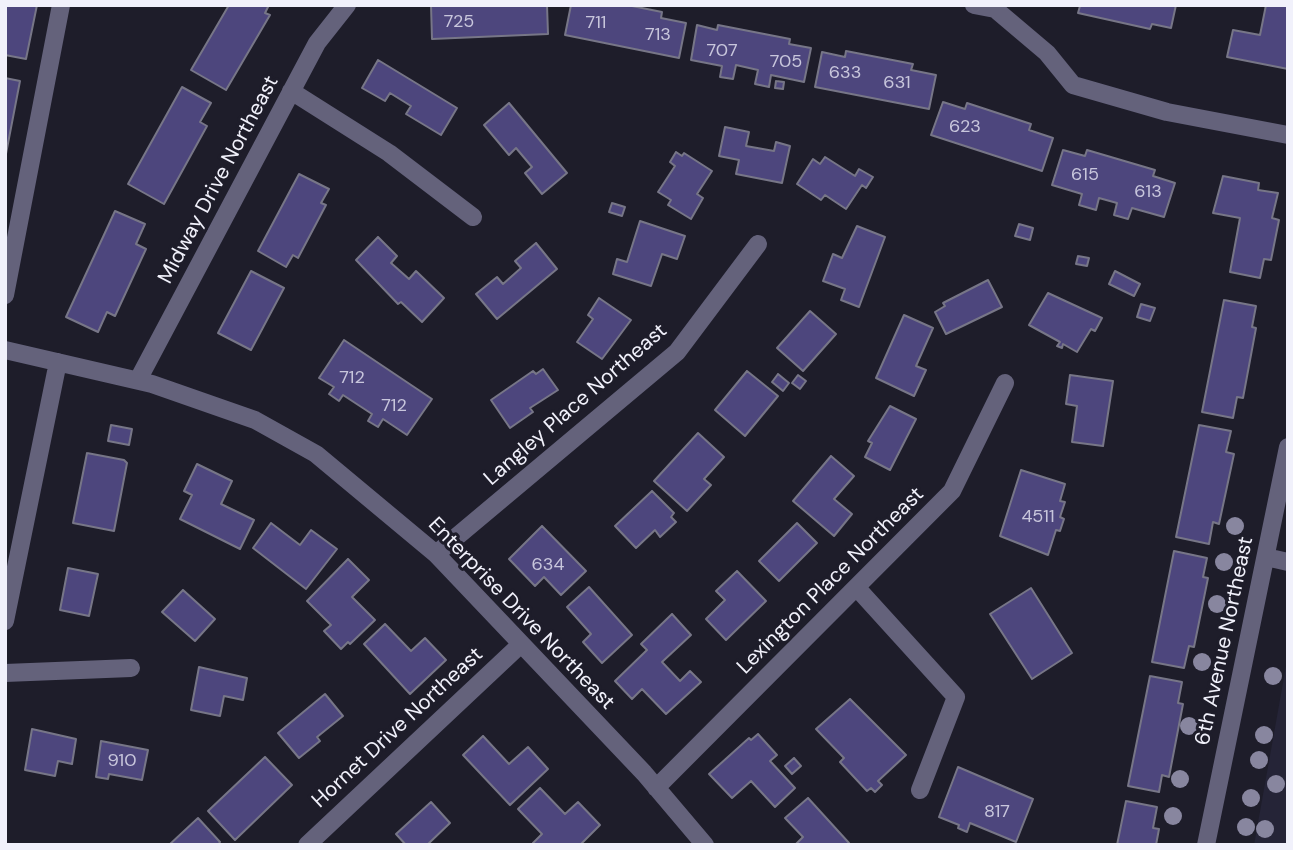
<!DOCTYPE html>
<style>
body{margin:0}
#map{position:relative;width:1293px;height:850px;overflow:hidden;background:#1e1d2a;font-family:"DM Sans",sans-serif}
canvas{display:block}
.frame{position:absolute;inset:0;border:7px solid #f1f1fb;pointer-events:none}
</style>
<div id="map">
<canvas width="1293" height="850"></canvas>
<div class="frame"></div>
</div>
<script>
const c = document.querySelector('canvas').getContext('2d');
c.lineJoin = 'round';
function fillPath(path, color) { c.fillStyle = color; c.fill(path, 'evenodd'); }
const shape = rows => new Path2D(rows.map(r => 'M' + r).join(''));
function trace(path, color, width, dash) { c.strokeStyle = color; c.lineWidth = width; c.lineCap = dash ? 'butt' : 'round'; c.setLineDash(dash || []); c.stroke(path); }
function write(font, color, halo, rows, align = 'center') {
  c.font = font + ' "DM Sans",sans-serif'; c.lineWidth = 6; c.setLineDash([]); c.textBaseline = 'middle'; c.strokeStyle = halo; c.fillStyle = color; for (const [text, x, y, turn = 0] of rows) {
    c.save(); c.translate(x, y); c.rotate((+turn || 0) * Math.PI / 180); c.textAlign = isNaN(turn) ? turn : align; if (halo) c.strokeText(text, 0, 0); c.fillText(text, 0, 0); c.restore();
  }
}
fillPath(shape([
 [1288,655,1288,845,1254,845]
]), '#252437');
const building = shape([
 [5,5,37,5,26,59,5,55,5,5],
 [229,5,269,5,265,13,270,15,226,90,191,70,229,5],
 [431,5,547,5,548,34,432,39,431,5],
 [571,5,627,5,662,12,661,18,686,23,679,58,565,35,571,5],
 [1076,5,1176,5,1171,28,1152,24,1150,29,1078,13,1080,6,1076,5],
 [1266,5,1288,5,1288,69,1227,57,1233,30,1260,35,1266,5],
 [697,25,717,30,718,25,790,39,789,44,811,48,804,82,771,75,769,87,755,84,758,70,736,65,733,79,720,77,722,66,691,60,697,25],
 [846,51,913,64,911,70,936,75,929,109,815,87,822,52,845,57,846,51],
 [378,60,457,108,441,135,406,114,411,106,390,93,385,101,362,88,378,60],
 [5,78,20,81,5,159,5,78],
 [776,81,784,82,783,89,775,88,776,81],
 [182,87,211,103,200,122,207,126,164,204,128,184,182,87],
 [943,102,965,109,967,103,1031,124,1029,130,1053,138,1042,171,931,135,943,102],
 [509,103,567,173,542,194,525,173,532,167,516,148,509,155,484,125,509,103],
 [725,127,749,132,746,146,774,151,776,142,790,146,782,183,736,174,739,160,719,156,725,127],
 [1063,150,1085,156,1087,150,1155,170,1153,176,1175,183,1164,217,1132,208,1128,219,1114,215,1117,203,1099,198,1096,210,1079,205,1082,194,1052,185,1063,150],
 [676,152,682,156,684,153,712,171,697,194,703,198,691,219,668,205,671,200,658,192,675,166,670,162,676,152],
 [825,157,855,176,859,169,873,177,866,188,862,185,846,209,825,195,821,200,797,184,813,159,820,164,825,157],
 [299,174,329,189,321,203,326,205,298,258,293,255,286,267,258,251,299,174],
 [1223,176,1259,183,1258,190,1278,193,1272,218,1279,220,1271,260,1264,259,1260,278,1230,272,1240,218,1213,213,1223,176],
 [612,203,625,207,622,216,609,212,612,203],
 [115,211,145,224,136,244,146,249,115,316,107,312,98,332,66,317,115,211],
 [640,221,685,236,677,259,662,254,651,286,613,274,617,259,627,262,640,221],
 [1019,224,1033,228,1030,240,1015,236,1019,224],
 [857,226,885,237,859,307,841,300,845,289,823,281,833,254,842,258,857,226],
 [378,237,397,256,391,263,409,279,416,271,444,298,422,322,401,302,398,304,356,260,378,237],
 [536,243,557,269,497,319,476,294,497,277,503,284,521,268,515,261,536,243],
 [1078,256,1089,258,1087,266,1076,264,1078,256],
 [251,271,284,288,251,350,218,333,251,271],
 [1115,271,1140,284,1134,296,1109,284,1115,271],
 [988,280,1002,307,946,334,935,312,945,306,943,303,988,280],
 [1048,293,1102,318,1095,331,1091,329,1077,352,1063,344,1062,348,1057,346,1060,342,1029,325,1048,293],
 [599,298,631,320,602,359,577,342,593,319,588,315,599,298],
 [1224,300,1256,306,1252,327,1256,328,1243,398,1237,397,1233,418,1202,412,1224,300],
 [1141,304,1155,308,1150,321,1137,317,1141,304],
 [810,311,836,334,803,371,777,348,810,311],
 [904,315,933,328,916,366,926,370,914,396,876,378,904,315],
 [344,340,432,399,407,435,383,419,378,427,368,421,372,414,343,395,339,401,329,394,334,387,319,378,344,340],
 [543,369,558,390,530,408,533,412,510,428,491,400,533,371,536,374,543,369],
 [747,371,778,396,745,436,715,410,747,371],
 [778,374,789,383,783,391,772,382,778,374],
 [798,375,806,381,800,389,792,383,798,375],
 [1070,375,1113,381,1103,446,1072,442,1077,406,1066,404,1070,375],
 [890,406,916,419,890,470,865,457,872,443,868,441,890,406],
 [111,425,132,429,129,445,108,441,111,425],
 [1199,425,1231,431,1226,452,1234,454,1219,524,1213,522,1209,544,1176,537,1199,425],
 [698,433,724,457,704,479,711,485,687,511,654,481,698,433],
 [87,453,124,460,127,463,114,531,73,523,87,453],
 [831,456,854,476,834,499,852,514,834,536,793,501,831,456],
 [197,464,232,481,221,504,254,520,240,549,180,519,192,495,184,491,197,464],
 [1021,470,1065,484,1060,501,1065,502,1060,517,1064,519,1060,531,1056,530,1048,555,1000,536,1021,470],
 [652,491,674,513,671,517,676,522,660,537,655,530,636,548,615,526,652,491],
 [271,523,300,545,311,530,337,549,306,589,253,548,271,523],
 [797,523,817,543,779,581,759,561,797,523],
 [542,526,586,571,561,595,544,577,535,586,509,559,542,526],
 [1174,551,1207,558,1203,577,1208,578,1194,647,1189,646,1184,668,1152,662,1174,551],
 [348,559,369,580,352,597,375,620,350,644,348,642,341,649,324,631,331,625,307,601,348,559],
 [68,568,98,574,89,616,60,610,68,568],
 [737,571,766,601,726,640,706,619,725,600,716,591,737,571],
 [589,587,632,635,602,663,583,642,591,634,567,607,589,587],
 [1031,588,1072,653,1032,679,990,614,1031,588],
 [183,590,215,619,195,641,162,612,183,590],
 [672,614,691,635,662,662,680,681,690,671,701,682,666,714,642,689,632,699,615,681,647,650,641,644,672,614],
 [385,624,411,651,425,638,446,660,410,694,364,644,385,624],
 [199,667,247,678,243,700,224,696,220,716,191,710,199,667],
 [1150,676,1182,682,1178,703,1183,704,1169,777,1162,775,1159,792,1128,786,1150,676],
 [325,694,343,716,317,737,320,741,299,758,278,733,325,694],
 [850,699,906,755,878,781,882,785,875,792,871,788,867,791,840,762,844,758,816,729,850,699],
 [32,729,76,739,72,764,58,761,55,776,25,770,32,729],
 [758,734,777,755,770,761,795,788,775,807,751,781,732,798,709,774,749,738,751,740,758,734],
 [483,736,509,764,528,747,548,769,510,805,463,755,483,736],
 [101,741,148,750,142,780,109,774,108,779,96,777,101,741],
 [265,757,292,785,235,840,208,811,265,757],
 [794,758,801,766,792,774,785,766,794,758],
 [958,767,1033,799,1016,842,970,823,967,832,958,828,959,825,939,817,958,767],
 [540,788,565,814,578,802,600,825,580,845,534,845,533,843,542,834,518,809,540,788],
 [808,798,849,843,847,845,795,845,803,837,785,818,808,798],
 [1126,801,1157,807,1153,828,1159,829,1156,845,1117,845,1126,801],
 [431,802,450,823,427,845,406,845,396,834,431,802],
 [198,818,220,842,218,845,169,845,198,818]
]);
fillPath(building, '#4d467d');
trace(building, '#777687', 2);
trace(shape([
 [974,5,995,9,1047,53,1073,85,1167,112,1288,135],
 [291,91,389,153,473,217],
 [5,295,61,5],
 [5,350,152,384,255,420,316,454,436,554,644,773,705,845],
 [138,380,317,43,347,5],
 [436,554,677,352,758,244],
 [1266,557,1288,562],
 [857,588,956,697,920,790],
 [5,621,58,362],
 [5,673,131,668],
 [656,788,952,491,1005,383],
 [307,845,520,645],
 [1206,845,1288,447]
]), '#64627b', 18);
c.fillStyle = '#88869f';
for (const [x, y] of [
 [1235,526],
 [1224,562],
 [1217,604],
 [1202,662],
 [1273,676],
 [1189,726],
 [1264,735],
 [1259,760],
 [1180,779],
 [1276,784],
 [1251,798],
 [1173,816],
 [1246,827],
 [1265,829]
]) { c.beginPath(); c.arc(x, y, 9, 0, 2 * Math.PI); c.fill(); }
write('18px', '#c8c6dc', null, [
 ["725",459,22],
 ["711",596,23],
 ["713",658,35],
 ["707",722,51],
 ["705",786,62],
 ["633",845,73],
 ["631",897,83],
 ["623",965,127],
 ["615",1085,175],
 ["613",1148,192],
 ["712",352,378],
 ["712",394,406],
 ["4511",1038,517],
 ["634",548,565],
 ["910",122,761],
 ["817",997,812]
]);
write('21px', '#f1f1fb', '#1e1d2a', [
 ["Midway Drive Northeast",219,180,-62],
 ["Langley Place Northeast",576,405,-41],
 ["Lexington Place Northeast",831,581,-45],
 ["Enterprise Drive Northeast",521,614,46],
 ["6th Avenue Northeast",1225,641,-78],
 ["Hornet Drive Northeast",398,728,-43]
]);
</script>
